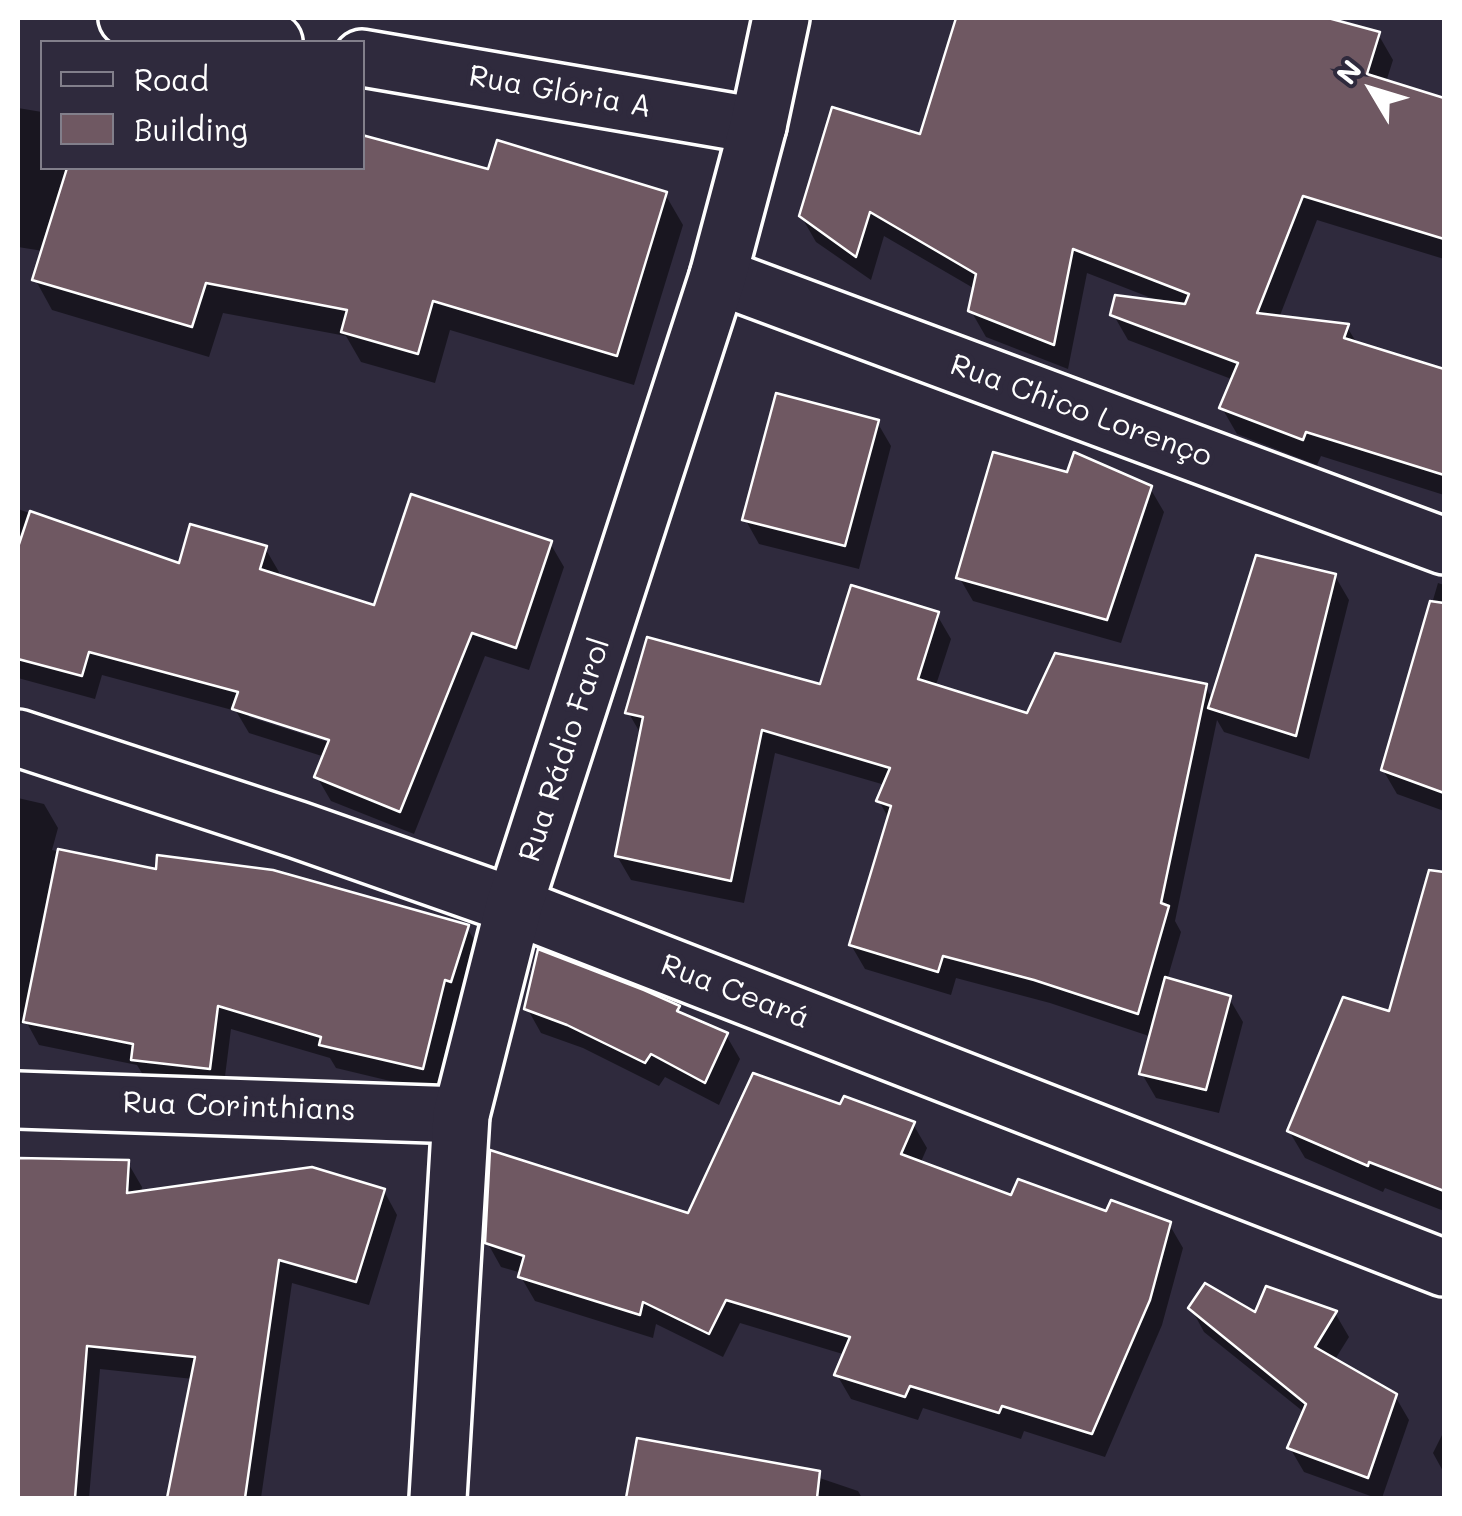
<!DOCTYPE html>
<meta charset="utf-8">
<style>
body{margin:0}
#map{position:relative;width:1462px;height:1516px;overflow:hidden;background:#2f2a3d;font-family:Mali,sans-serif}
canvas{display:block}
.frame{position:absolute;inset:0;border:20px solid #fff;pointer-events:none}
.legend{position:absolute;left:40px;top:40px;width:325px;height:130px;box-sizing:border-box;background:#2f2a3d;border:2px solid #827f8b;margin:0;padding:12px 18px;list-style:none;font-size:30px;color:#fff}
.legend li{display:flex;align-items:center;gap:20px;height:50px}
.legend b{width:50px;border:2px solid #827f8b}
.north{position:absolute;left:1322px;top:40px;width:100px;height:100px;-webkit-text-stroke:8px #2f2a3d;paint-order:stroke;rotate:308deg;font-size:28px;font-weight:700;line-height:40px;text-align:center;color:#fff}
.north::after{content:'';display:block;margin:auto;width:35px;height:45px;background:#fff;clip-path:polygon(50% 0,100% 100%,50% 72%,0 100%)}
</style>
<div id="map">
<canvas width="1462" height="1516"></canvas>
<div class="frame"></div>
<ul class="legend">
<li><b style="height:12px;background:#2f2a3d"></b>Road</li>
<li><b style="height:28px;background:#6f5862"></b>Building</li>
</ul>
<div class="north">N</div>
</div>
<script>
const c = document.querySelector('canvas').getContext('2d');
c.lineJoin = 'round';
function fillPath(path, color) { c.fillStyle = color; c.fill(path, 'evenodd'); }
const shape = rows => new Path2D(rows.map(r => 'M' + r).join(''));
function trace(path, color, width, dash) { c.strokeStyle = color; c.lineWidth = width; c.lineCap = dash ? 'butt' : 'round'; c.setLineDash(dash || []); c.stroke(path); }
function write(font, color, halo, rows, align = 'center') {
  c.font = font + ' Mali,sans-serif'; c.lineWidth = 10; c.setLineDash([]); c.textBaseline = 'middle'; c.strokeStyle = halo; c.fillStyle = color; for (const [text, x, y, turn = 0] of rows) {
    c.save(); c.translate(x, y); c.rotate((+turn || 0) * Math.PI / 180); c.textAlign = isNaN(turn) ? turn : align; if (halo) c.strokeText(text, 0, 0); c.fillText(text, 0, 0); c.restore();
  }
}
fillPath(shape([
 [959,18,1319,18,1378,34,1393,60,1386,82,1444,100,1444,259,1317,220,1279,318,1347,327,1358,345,1444,371,1444,495,1321,456,1317,465,1237,434,1222,408,1234,380,1128,340,1113,314,1159,301,1087,273,1068,369,986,337,971,311,975,289,884,236,871,280,816,242,801,216,922,137],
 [18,108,42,112,42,168,272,168,261,218,320,234,340,168,490,172,665,194,683,225,634,385,450,330,435,383,361,362,346,336,223,313,209,357,52,310,35,279,43,251,18,247],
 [877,422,891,446,859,569,759,544,745,519],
 [1069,475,1150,488,1164,512,1121,643,973,601,959,577],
 [18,509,181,567,265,548,279,572,278,577,376,608,550,543,564,567,529,670,485,656,414,834,331,801,317,777,325,757,249,733,236,711,102,675,95,699,18,678],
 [249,712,342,741,340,746,249,717],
 [1335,576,1349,600,1309,759,1224,732,1217,720,1175,921,1181,932,1167,980,1229,998,1243,1022,1219,1113,1156,1098,1142,1074,1152,1037,1050,1003,956,978,951,995,865,969,851,945,889,819,879,801,885,785,775,753,744,903,631,880,617,856,642,736,628,712,822,687,937,615,951,639,935,688,1028,716,1205,686,1213,700],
 [1438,583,1444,585,1444,811,1397,794,1383,770],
 [18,798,44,804,58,828,52,850,158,872,467,928,481,951,464,1004,458,1002,436,1092,336,1068,330,1058,231,1029,223,1092,148,1083,137,1065,39,1045,27,1023,18,1024],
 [1425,891,1444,899,1444,1211,1385,1188,1383,1192,1305,1158,1289,1131,1391,1014],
 [527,1008,678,1008,682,1016,726,1035,740,1059,719,1105,665,1077,659,1086,583,1048,541,1033],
 [841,1108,913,1124,927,1148,920,1164,1013,1198,1169,1224,1183,1248,1162,1325,1105,1457,1024,1431,1021,1439,923,1408,918,1420,851,1399,837,1375,846,1355,740,1323,723,1357,656,1324,653,1338,535,1301,521,1277,522,1273,501,1267,487,1242,689,1216],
 [18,1160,128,1163,142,1187,141,1193,384,1191,397,1215,369,1305,292,1283,261,1498,169,1498,193,1379,100,1369,89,1498,18,1498],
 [1191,1308,1256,1316,1335,1313,1349,1337,1334,1361,1395,1396,1409,1420,1382,1498,1376,1498,1304,1472,1290,1448,1305,1413,1204,1332],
 [1444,1431,1444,1473,1433,1453],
 [639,1441,787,1467,858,1491,862,1498,628,1498]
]), '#0007');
const building = shape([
 [956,18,1328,18,1380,32,1367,74,1444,98,1444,239,1303,196,1257,313,1349,324,1344,338,1444,369,1444,475,1306,432,1303,440,1219,408,1238,363,1110,315,1115,295,1185,304,1189,294,1073,249,1054,345,968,311,976,274,870,212,856,257,799,216,832,107,920,134,956,18],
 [362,135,488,169,497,140,667,192,617,356,433,301,418,354,341,332,347,310,206,283,192,327,32,280,67,168,362,168,362,135],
 [776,393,879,420,845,546,742,520,776,393],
 [993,452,1067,472,1074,452,1152,486,1107,620,956,578,993,452],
 [411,494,552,541,516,648,472,633,400,812,314,777,329,740,232,709,238,692,89,652,82,676,18,659,18,547,30,511,179,563,190,524,267,546,260,569,374,605,411,494],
 [1256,555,1336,574,1296,736,1208,708,1256,555],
 [851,585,939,612,918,679,1027,713,1055,653,1207,684,1161,903,1169,906,1138,1014,1034,980,943,956,938,972,849,945,891,806,876,801,890,768,762,730,731,881,615,856,643,717,625,713,647,637,820,684,851,585],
 [1430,601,1444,603,1444,793,1381,770,1430,601],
 [58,849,156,869,157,855,273,870,469,925,451,982,445,980,423,1069,319,1045,321,1037,218,1006,210,1069,131,1060,133,1044,23,1022,58,849],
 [1429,870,1444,872,1444,1191,1369,1162,1368,1166,1287,1131,1343,997,1389,1011,1429,870],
 [538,949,644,990,680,1006,677,1011,728,1033,705,1083,651,1054,645,1063,567,1025,524,1009,538,949],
 [1165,977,1231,996,1206,1090,1139,1074,1165,977],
 [753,1073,840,1104,844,1096,915,1122,901,1154,1011,1195,1018,1179,1106,1211,1111,1200,1171,1222,1150,1300,1092,1434,1002,1406,999,1413,910,1386,905,1397,834,1375,850,1337,726,1300,709,1334,643,1302,640,1315,518,1277,524,1256,485,1243,490,1150,688,1213,753,1073],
 [18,1158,129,1160,127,1193,312,1167,385,1189,356,1282,279,1260,245,1498,167,1498,195,1357,87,1346,75,1498,18,1498,18,1158],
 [1205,1283,1255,1312,1266,1286,1337,1311,1315,1347,1397,1394,1368,1478,1287,1448,1306,1404,1188,1308,1205,1283],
 [637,1438,820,1471,817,1498,626,1498,637,1438]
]);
fillPath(building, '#6f5862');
trace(building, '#fff', 2.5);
const street = shape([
 [127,18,274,42],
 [362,58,758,126],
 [718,276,1444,546],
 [18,738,298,830,514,906,1444,1268],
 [18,1100,461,1115]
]);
const secondary = shape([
 [438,1498,461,1115,514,906,718,276,758,126,781,18]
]);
trace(street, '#fff', 62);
trace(secondary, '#fff', 62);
trace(street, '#2f2a3d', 55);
trace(secondary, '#2f2a3d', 55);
write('30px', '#fff', '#2f2a3d', [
 ["Rua Glória A",560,92,10],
 ["Rua Chico Lorenço",1081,411,20],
 ["Rua Rádio Farol",565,750,-72],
 ["Rua Ceará",735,992,21],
 ["Rua Corinthians",239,1107,2]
]);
</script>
